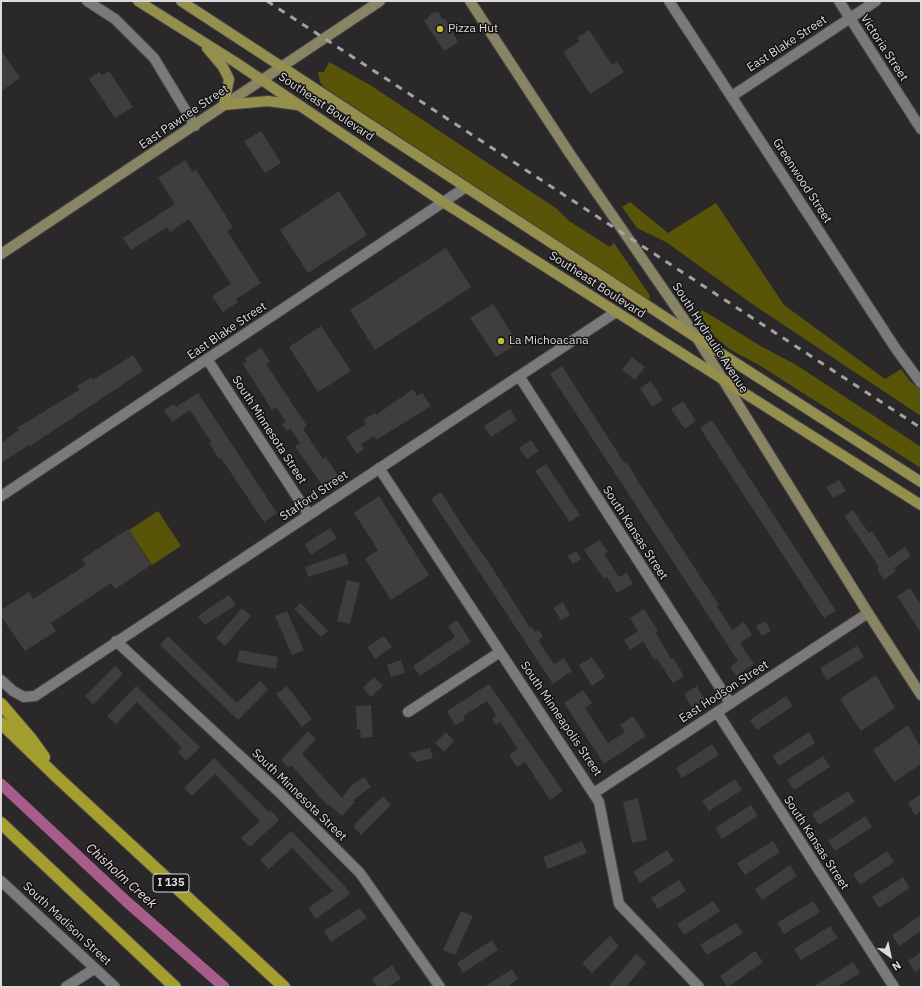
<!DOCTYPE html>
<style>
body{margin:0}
#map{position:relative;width:922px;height:988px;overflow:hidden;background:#2b282a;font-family:"IBM Plex Sans",sans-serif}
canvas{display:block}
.frame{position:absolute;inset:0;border:2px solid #dddbdc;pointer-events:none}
.north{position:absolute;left:870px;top:936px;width:40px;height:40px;-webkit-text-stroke:3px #131212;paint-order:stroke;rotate:147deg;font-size:11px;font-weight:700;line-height:16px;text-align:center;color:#dddbdc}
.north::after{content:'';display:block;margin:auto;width:14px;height:18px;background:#dddbdc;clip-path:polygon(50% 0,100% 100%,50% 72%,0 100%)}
</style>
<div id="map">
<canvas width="922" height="988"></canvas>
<div class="frame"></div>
<div class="north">N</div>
</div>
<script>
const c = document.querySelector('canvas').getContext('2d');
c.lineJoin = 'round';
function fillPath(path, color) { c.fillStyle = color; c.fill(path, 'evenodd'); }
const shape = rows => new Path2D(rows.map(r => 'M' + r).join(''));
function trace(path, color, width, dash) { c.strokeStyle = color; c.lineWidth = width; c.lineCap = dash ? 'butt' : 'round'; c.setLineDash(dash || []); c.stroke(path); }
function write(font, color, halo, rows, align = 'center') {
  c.font = font + ' "IBM Plex Sans",sans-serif'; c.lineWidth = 3; c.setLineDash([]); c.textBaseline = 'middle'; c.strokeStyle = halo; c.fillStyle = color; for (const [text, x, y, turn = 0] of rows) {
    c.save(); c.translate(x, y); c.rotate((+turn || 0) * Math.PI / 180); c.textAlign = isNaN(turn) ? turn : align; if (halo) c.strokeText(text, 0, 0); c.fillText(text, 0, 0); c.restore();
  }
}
fillPath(shape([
 [329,62,370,85,557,209,569,221,610,247,614,243,649,294,650,299,647,299,324,87,320,82,318,72,324,72],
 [630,202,668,233,716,203,784,305,885,379,901,369,910,381,921,390,921,416,755,306,666,242,637,228,622,207],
 [697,310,704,311,759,345,798,366,921,447,921,468,759,365,731,350,715,337],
 [158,511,181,546,152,565,129,530]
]), '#585408');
trace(shape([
 [1,784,127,902,224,987]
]), '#a85c8a', 11);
fillPath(shape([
 [434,12,435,13,438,12,443,20,445,18,458,42,444,51,424,21],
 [589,30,612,65,617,62,624,72,590,94,563,52,580,41,577,38],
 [1,50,20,78,1,91],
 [109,71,133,107,115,118,89,79,99,72,102,75],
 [261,131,281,163,265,173,244,141],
 [185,160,193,172,196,170,233,227,227,231,261,283,236,299,238,302,223,312,212,296,231,284,189,219,170,232,167,227,131,250,123,238,175,204,158,178],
 [339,191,367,235,308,273,280,230],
 [446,248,471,287,375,350,350,310],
 [493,304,518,343,496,357,470,318],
 [321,326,351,371,318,392,289,347],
 [261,348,270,362,266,364,307,426,303,429,323,459,326,457,338,476,323,486,295,446,300,443,290,428,287,431,282,424,286,422,276,407,272,410,243,364,247,362,245,358],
 [133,355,143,371,30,446,29,445,1,463,1,443,19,430,17,428,79,390,77,386,92,377,93,380],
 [632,357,645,367,635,380,622,370],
 [562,366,625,464,627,462,639,483,719,605,717,606,732,630,744,622,752,635,740,643,754,664,736,676,730,667,738,661,550,374],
 [651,381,663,400,652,407,640,388],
 [413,389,417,396,422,393,431,406,376,440,374,436,361,444,364,449,357,454,346,437,366,424,363,420,375,413,376,415],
 [198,393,277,513,264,522,221,458,219,459,209,443,211,442,190,410,172,422,164,410,174,404,176,407],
 [683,401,696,421,685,429,671,409],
 [510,409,517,420,491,437,484,426],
 [712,420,836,611,824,618,700,428],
 [531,440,539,451,527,459,519,448],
 [546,464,580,515,570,522,535,471],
 [839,480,846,491,833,498,826,487],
 [441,492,466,531,488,561,530,628,532,627,535,633,539,630,543,637,538,640,554,664,564,658,572,671,553,684,431,499],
 [379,496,429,575,391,600,365,559,378,550,354,513],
 [853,510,869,533,872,531,889,558,905,547,911,556,894,568,896,571,884,580,877,569,879,568,876,562,844,516],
 [330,528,337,538,311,555,305,544],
 [128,529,151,565,115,589,111,583,51,623,56,631,25,651,1,616,1,610,29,592,33,599,86,565,82,559],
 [599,540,608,552,604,554,619,577,627,573,633,584,617,593,607,577,604,579,584,550],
 [576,551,581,559,573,564,568,556],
 [345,553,349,564,308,577,305,567],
 [347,580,360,583,350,624,337,621],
 [910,588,921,605,921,633,897,596],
 [229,595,236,605,205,625,198,616],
 [563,602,570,615,561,620,553,608],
 [301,603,328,631,321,637,294,609],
 [242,608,251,616,225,646,216,638],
 [644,609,658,631,656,633,671,659,673,658,684,676,673,683,657,659,654,660,643,641,630,650,624,640,638,631,630,618],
 [287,611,304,650,292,655,275,616],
 [457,620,471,642,420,676,413,666,455,637,448,626],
 [765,621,771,631,762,636,756,626],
 [168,636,237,703,260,681,268,690,238,720,160,645],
 [384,636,392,647,375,659,367,647],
 [857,646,864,657,827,680,820,668],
 [239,650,278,657,276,669,237,662],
 [592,657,605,677,592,686,579,665],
 [401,660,405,673,391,677,387,665],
 [115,666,123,674,93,705,85,696],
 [876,675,895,708,861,731,840,699],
 [374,677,383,686,371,697,363,688],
 [489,684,563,791,550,800,525,762,517,767,509,755,518,749,500,722,496,725,492,719,496,715,487,701,463,716,465,720,455,725,447,711],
 [136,686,200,747,186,761,178,752,182,748,137,702,116,724,107,716],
 [287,686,312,719,302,727,276,694],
 [697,686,705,700,692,708,684,694],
 [583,690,592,703,585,708,608,743,625,732,620,725,633,716,646,736,604,764,564,703],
 [786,696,793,706,757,730,750,720],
 [371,705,373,737,361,738,360,729,357,729,356,706],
 [908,725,921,748,921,764,894,782,873,750],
 [308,731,316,739,302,754,342,798,351,786,364,777,371,787,353,800,355,802,342,816,328,804,327,805,291,765,289,768,281,760],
 [446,732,454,741,444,752,435,743],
 [809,732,815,743,779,766,772,756],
 [712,744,719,755,682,778,676,768],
 [430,748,433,758,417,762,409,753],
 [823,756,830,767,794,790,787,780],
 [214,758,269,812,271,810,279,820,250,847,241,838,260,821,215,774,192,796,184,788],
 [735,779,742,790,709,811,702,801],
 [848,791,855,802,819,825,812,814],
 [921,794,921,811,915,815,908,803],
 [383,796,391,805,361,835,353,826],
 [638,798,647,840,632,843,623,802],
 [751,805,758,816,722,839,715,828],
 [865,816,872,827,835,851,828,841],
 [291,831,343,884,350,894,316,919,308,908,333,891,292,848,269,869,260,860],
 [582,841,587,853,548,869,543,857],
 [773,841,780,852,745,875,737,863],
 [667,850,674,861,640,883,633,872],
 [887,851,894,862,860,885,853,874],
 [790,865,797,876,762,900,755,889],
 [903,877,910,888,879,908,872,897],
 [679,880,686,891,658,909,651,898],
 [713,901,720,911,684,935,677,924],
 [813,901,820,912,784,934,777,923],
 [360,908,367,918,331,942,324,931],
 [461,911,473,916,455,955,443,950],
 [921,915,921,931,899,946,892,935],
 [736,923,743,933,707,955,700,945],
 [830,926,838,938,801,960,794,949],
 [610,936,619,946,592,973,582,963],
 [492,940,498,950,463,973,457,963],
 [755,951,763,962,728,987,720,976],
 [921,952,921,968,915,972,908,961],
 [636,954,646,963,626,987,608,987],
 [853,962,860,973,837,987,813,987],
 [392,965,401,979,388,987,377,987,372,979],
 [512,969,518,979,507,987,484,987]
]), '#3f3d3e');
const street = shape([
 [87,1,115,19,154,58,195,126],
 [669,1,896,349,921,383],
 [839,1,921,129],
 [732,96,876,1],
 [207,359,309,515],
 [519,376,730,703],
 [379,468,599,802,619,904,699,987],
 [1,496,466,187],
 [116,641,280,793,360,873,440,987],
 [1,680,13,691,24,697,35,696,616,312],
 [408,712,500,652],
 [717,712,894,987],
 [594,793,868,613],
 [1,881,115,987],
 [66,987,94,969]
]);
const secondary = shape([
 [470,1,570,154,697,338,868,613,921,695],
 [1,254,380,1]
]);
const primary = shape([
 [138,1,235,62,443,202,921,505],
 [181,1,697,338,921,482],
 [207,48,223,67,229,79,224,105,268,101,297,105]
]);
const highway = shape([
 [1,704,31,739,44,757],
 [1,723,58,778,284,987],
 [1,823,175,987]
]);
trace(street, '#484647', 12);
trace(secondary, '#484647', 12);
trace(primary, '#484647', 12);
trace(highway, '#484647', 14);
trace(street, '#7c797b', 10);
trace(secondary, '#888464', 10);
trace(primary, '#948f4d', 10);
trace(highway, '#a49e2f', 12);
trace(shape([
 [267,1,921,428]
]), '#a5a2a4', 3, [7, 7]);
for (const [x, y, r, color] of [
 [440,29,4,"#c3bd3e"],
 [501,341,4,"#c3bd3e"]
]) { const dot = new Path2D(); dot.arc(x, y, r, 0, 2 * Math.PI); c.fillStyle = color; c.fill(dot); trace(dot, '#131212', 1.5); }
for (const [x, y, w] of [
 [171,883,36]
]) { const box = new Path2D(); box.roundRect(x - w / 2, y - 9, w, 18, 3); c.fillStyle = '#131212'; c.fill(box); trace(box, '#dddbdc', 1); }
write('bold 11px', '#dddbdc', null, [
 ["I 135",171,883]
]);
write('12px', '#dddbdc', '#131212', [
 ["Pizza Hut",448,29],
 ["La Michoacana",509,341]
], 'left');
write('12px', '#dddbdc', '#131212', [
 ["East Blake Street",787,44,-33],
 ["Victoria Street",884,48,57],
 ["Southeast Boulevard",326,107,34],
 ["East Pawnee Street",184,117,-34],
 ["Greenwood Street",802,181,57],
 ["Southeast Boulevard",597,285,33],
 ["East Blake Street",227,331,-34],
 ["South Hydraulic Avenue",710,338,57],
 ["South Minnesota Street",269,430,57],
 ["Stafford Street",314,496,-34],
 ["South Kansas Street",635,533,57],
 ["East Hodson Street",724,692,-33],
 ["South Minneapolis Street",561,719,56],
 ["South Minnesota Street",299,795,44],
 ["South Kansas Street",816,843,57],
 ["South Madison Street",67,924,43]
]);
write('italic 13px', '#f1dbe7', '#131212', [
 ["Chisholm Creek",121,876,42]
]);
</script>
